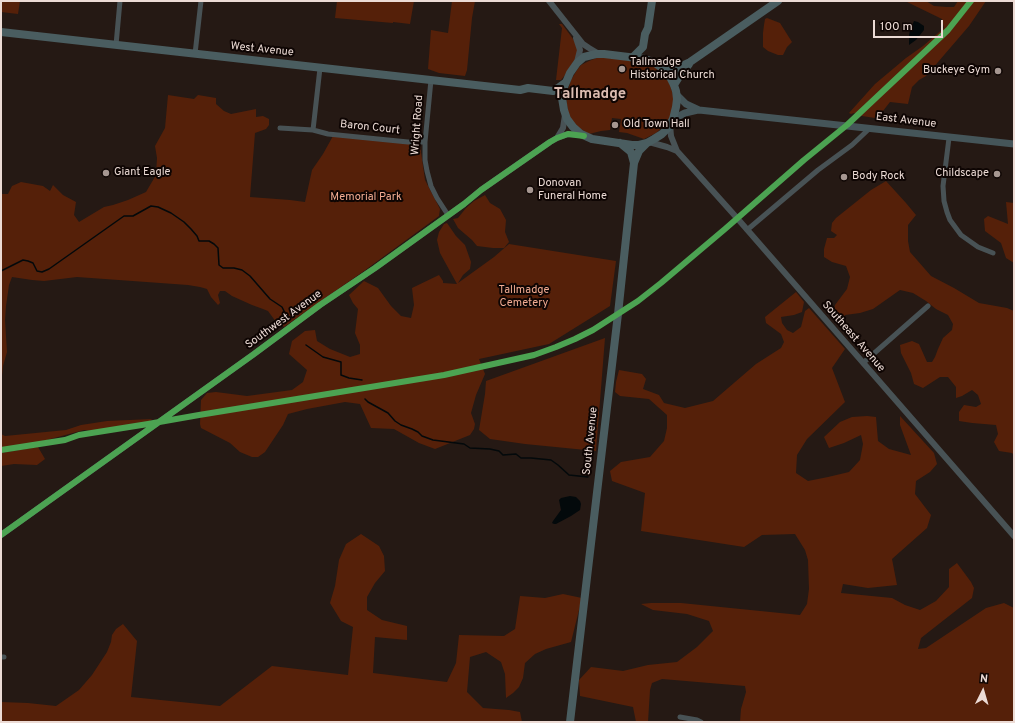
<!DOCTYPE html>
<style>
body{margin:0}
#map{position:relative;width:1015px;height:723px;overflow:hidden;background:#251914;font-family:Overpass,sans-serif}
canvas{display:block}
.frame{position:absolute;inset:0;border:2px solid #ecdbd5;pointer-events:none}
.north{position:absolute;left:963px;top:671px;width:40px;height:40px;-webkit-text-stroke:3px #0e0503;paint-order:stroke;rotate:5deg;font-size:11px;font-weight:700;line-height:16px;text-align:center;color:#ecdbd5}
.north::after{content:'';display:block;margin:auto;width:14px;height:18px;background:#ecdbd5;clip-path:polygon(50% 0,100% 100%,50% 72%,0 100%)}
.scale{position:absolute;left:873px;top:20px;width:70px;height:18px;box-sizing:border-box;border:2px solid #ecdbd5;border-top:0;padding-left:5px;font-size:12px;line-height:14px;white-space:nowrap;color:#ecdbd5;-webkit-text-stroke:3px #0e0503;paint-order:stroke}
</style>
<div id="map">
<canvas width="1015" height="723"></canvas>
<div class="frame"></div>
<div class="north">N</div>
<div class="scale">100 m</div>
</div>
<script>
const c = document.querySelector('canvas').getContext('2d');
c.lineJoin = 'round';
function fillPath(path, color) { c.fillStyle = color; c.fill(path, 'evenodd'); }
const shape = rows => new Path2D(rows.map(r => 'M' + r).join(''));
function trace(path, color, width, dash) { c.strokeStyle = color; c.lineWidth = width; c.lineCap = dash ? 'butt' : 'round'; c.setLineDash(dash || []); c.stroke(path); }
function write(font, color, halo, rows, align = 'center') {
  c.font = font + ' Overpass,sans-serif'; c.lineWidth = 4; c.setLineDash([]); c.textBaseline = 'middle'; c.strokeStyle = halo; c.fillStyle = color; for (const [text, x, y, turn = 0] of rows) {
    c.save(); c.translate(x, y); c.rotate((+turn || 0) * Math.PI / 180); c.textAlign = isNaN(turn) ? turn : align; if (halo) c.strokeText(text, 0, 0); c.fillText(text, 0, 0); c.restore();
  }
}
fillPath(shape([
 [1,1,20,1,18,14,1,12],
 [337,1,414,1,410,24,393,22,393,23,335,18],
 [452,1,475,1,472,18,467,70,465,76,439,73,428,69,431,30,448,33],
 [905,1,926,1,934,6,947,7,954,7,958,1,986,1,969,26,926,76,919,80,912,87,908,104,890,102,879,116,875,118,862,116,854,113,851,114,849,113,875,84,906,58,923,46,944,28,942,19],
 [767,18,780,23,792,42,787,47,783,55,778,55,768,51,763,47,763,33,764,25,765,19],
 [559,24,562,24,576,43,578,50,576,58,565,75,561,80,556,80,562,28],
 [599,57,643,62,654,66,661,72,667,79,671,87,673,96,673,107,670,117,663,127,656,133,644,139,627,133,619,132,621,119,612,118,610,130,601,131,589,134,578,127,569,117,567,105,566,96,571,80,577,70,581,65,589,61],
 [168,95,194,99,198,95,216,98,216,104,224,111,231,114,256,109,256,117,263,116,269,119,269,125,266,129,255,133,250,197,290,200,305,202,312,170,323,154,333,136,420,145,425,180,440,209,439,216,364,271,284,327,282,325,279,326,268,311,263,309,252,305,232,296,225,291,220,291,218,295,220,303,218,305,211,297,207,289,200,287,188,285,77,277,44,281,32,280,12,277,9,285,6,306,5,320,7,352,3,366,1,385,1,194,8,194,12,186,21,182,43,186,50,191,53,185,63,195,76,202,74,215,79,222,104,207,113,205,128,200,146,192,156,175,157,158,155,146,165,128],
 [886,181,906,203,916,215,908,225,908,241,910,252,931,276,954,288,979,303,1007,308,1014,311,1014,455,1012,453,999,451,994,442,998,434,996,425,972,423,959,421,959,412,964,405,976,407,981,404,978,395,972,390,962,396,956,398,956,387,948,377,940,377,923,388,914,384,911,373,901,353,900,345,912,341,919,344,927,362,932,362,935,357,938,349,943,338,952,330,953,324,948,315,936,309,926,301,913,293,900,290,873,309,860,313,845,315,842,322,836,323,832,318,835,305,847,289,850,277,846,266,832,262,824,257,824,249,827,238,834,238,837,235,831,231,832,223,836,218,871,190],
 [485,195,490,203,500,209,506,220,505,232,509,242,504,248,493,248,477,246,472,240,458,228,453,219,458,218,466,208,474,201],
 [1006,202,1014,203,1014,263,1006,258,1001,243,985,231,984,219,988,216,1008,224],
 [447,223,456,236,465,245,471,262,470,269,463,275,458,283,494,257,509,244,616,261,610,306,549,344,479,359,485,374,476,395,471,413,475,424,474,429,470,435,435,449,419,443,394,429,371,428,360,404,345,402,307,409,288,414,283,425,265,452,258,457,252,457,240,452,230,443,201,428,200,424,201,400,207,393,216,392,247,396,292,390,303,382,307,370,289,354,292,341,305,331,315,330,317,341,330,349,350,357,360,354,360,345,355,333,358,309,353,303,349,295,364,281,378,288,391,306,401,316,411,318,414,305,412,288,439,275,443,281,443,283,457,284,440,253,437,240,439,232,444,224],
 [796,292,804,302,802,312,794,315,781,317,782,323,787,330,793,333,801,327,805,311,809,308,845,349,832,368,845,402,807,439,797,455,796,473,808,481,828,477,849,472,860,460,863,444,861,435,844,443,829,448,824,437,840,422,852,417,867,416,876,417,878,441,889,449,911,455,900,425,900,416,934,453,937,464,930,472,916,481,915,494,931,515,927,528,892,559,897,585,868,588,843,584,841,593,892,598,905,605,920,610,936,601,949,587,949,569,957,563,971,582,974,588,972,598,921,638,918,649,926,648,986,608,1004,603,1014,608,1014,722,740,722,741,709,746,692,745,686,662,679,652,683,650,690,648,722,636,722,633,707,580,696,579,680,591,667,623,671,648,665,677,662,697,647,713,631,709,621,687,614,653,610,641,604,651,603,681,603,800,615,807,604,809,589,808,560,805,550,795,534,762,535,744,547,641,531,645,493,612,481,610,471,621,462,650,457,664,441,667,428,667,415,649,399,620,396,615,392,616,382,619,370,642,374,646,379,643,389,659,395,664,403,685,408,713,401,756,364,781,348,784,342,781,334,766,323,765,317],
 [605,338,596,451,525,444,490,439,479,430,485,394,486,381],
 [152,419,148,423,126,426,96,431,84,430,32,444,1,449,1,434,5,436,66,430,81,425,107,421],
 [38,447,45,459,37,465,14,464,1,466,1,453],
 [361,534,379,546,384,556,385,571,375,583,367,597,367,610,382,620,407,626,407,640,375,637,373,673,447,682,456,663,459,635,504,636,515,629,520,596,545,598,563,594,582,598,571,642,546,649,535,654,525,663,523,678,519,687,513,693,506,698,505,674,501,662,486,652,470,657,467,692,483,708,509,710,520,712,522,722,1,722,1,702,28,703,56,706,79,690,92,675,107,652,111,642,112,635,116,629,123,624,137,641,131,697,220,706,272,666,348,675,353,627,341,621,330,603,335,586,339,560,346,544]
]), '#552009');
fillPath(shape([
 [914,21,918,22,924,26,924,30,916,40,909,45,909,35,910,30],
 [570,496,576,497,580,501,581,504,580,510,571,516,556,524,554,524,552,523,553,521,561,510,559,500,561,498]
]), '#03090b');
trace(shape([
 [1,271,23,260,28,261,33,263,37,271,42,272,49,269,124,216,133,216,151,206,158,207,171,213,184,222,191,229,197,236,199,241,209,241,214,244,218,248,219,265,223,268,234,268,242,270,250,276,270,299,282,307,286,315,287,321],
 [306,345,323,357,341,362,341,375,349,378,362,380],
 [365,399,368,402,388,413,395,421,401,425,412,429,418,432,422,436,433,440,464,444,470,448,490,449,499,451,503,455,516,454,521,458,531,458,551,460,558,465,569,475,588,477]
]), '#03090b', 1.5);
trace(shape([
 [116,45,120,1],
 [195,54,201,1],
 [431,80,425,142,425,160,427,171,431,186,437,198,448,215],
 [280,128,313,130,328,134,408,142,425,142],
 [313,130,320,68],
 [949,138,943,186,944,201,947,212,950,220,961,235,978,247,993,253],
 [747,230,818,170,852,145,870,128],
 [863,363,928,306],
 [1,657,4,657],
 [680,717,697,720,701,722]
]), '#485255', 5);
trace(shape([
 [549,1,583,44,589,48,599,54],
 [576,38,580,50,577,62],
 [670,124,671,136,677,151],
 [557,138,563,128,565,115],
 [649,142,667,147,677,151,737,218,1014,536],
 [1,535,254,354,320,305,375,268,464,204,481,190,550,142,557,138,568,134,582,135]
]), '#485255', 6);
trace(shape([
 [677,95,686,104,699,110,1014,144],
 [673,119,685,113,698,110]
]), '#455559', 7);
trace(shape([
 [1,32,520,90,528,88,553,91,558,88,565,83],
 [596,54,604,54,645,59,655,63,662,68,669,75,674,85,676,91,677,99,676,107,673,119,668,128,662,134,654,139,647,143,639,145,632,145,592,139,581,134,573,127,567,119,564,110,562,98,564,87,570,73,577,63,584,57,596,54],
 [633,57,643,47,645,34,648,28,652,1],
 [662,68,669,69,675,69,690,62,778,1],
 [674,85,679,77,689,64],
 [620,143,631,152,634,163],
 [570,722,618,314,634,163,639,151,647,143]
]), '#4a5d60', 8);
trace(shape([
 [1,450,65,440,79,435,148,424,199,415,444,375,534,355,556,347,575,339,593,330,638,301,661,283,725,229,804,160,847,125,948,30,971,1],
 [1,535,254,354,320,305,375,268,464,204,481,190,550,142,557,138,568,134,584,136]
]), '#4ca352', 6);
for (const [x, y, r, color] of [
 [622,69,4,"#a69791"],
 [998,71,4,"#a69791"],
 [615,125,4,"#a69791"],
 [106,173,4,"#a69791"],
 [997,174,4,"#a69791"],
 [844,177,4,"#a69791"],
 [530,190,4,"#a69791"]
]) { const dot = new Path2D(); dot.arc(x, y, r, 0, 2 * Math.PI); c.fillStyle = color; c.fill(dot); trace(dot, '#0e0503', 1.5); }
write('11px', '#ecdbd5', '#0e0503', [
 ["West Avenue",262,50,6],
 ["East Avenue",906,121,7],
 ["Wright Road",418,125,-86],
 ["Baron Court",370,128,6],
 ["Southwest Avenue",284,320,-36],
 ["Southeast Avenue",853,337,49],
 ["South Avenue",591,441,-84]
]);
write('11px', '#ecdbd5', '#0e0503', [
 ["Tallmadge",630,63],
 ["Historical Church",630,76],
 ["Buckeye Gym",990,71,"right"],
 ["Old Town Hall",623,125],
 ["Giant Eagle",114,173],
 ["Childscape",989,174,"right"],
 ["Body Rock",852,177],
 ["Donovan",538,184],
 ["Funeral Home",538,197]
], 'left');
write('11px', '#f2ac92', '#0e0503', [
 ["Memorial Park",366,198],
 ["Tallmadge",524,291],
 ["Cemetery",524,304]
]);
write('bold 15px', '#dcbcb1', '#0e0503', [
 ["Tallmadge",590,95]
]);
</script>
